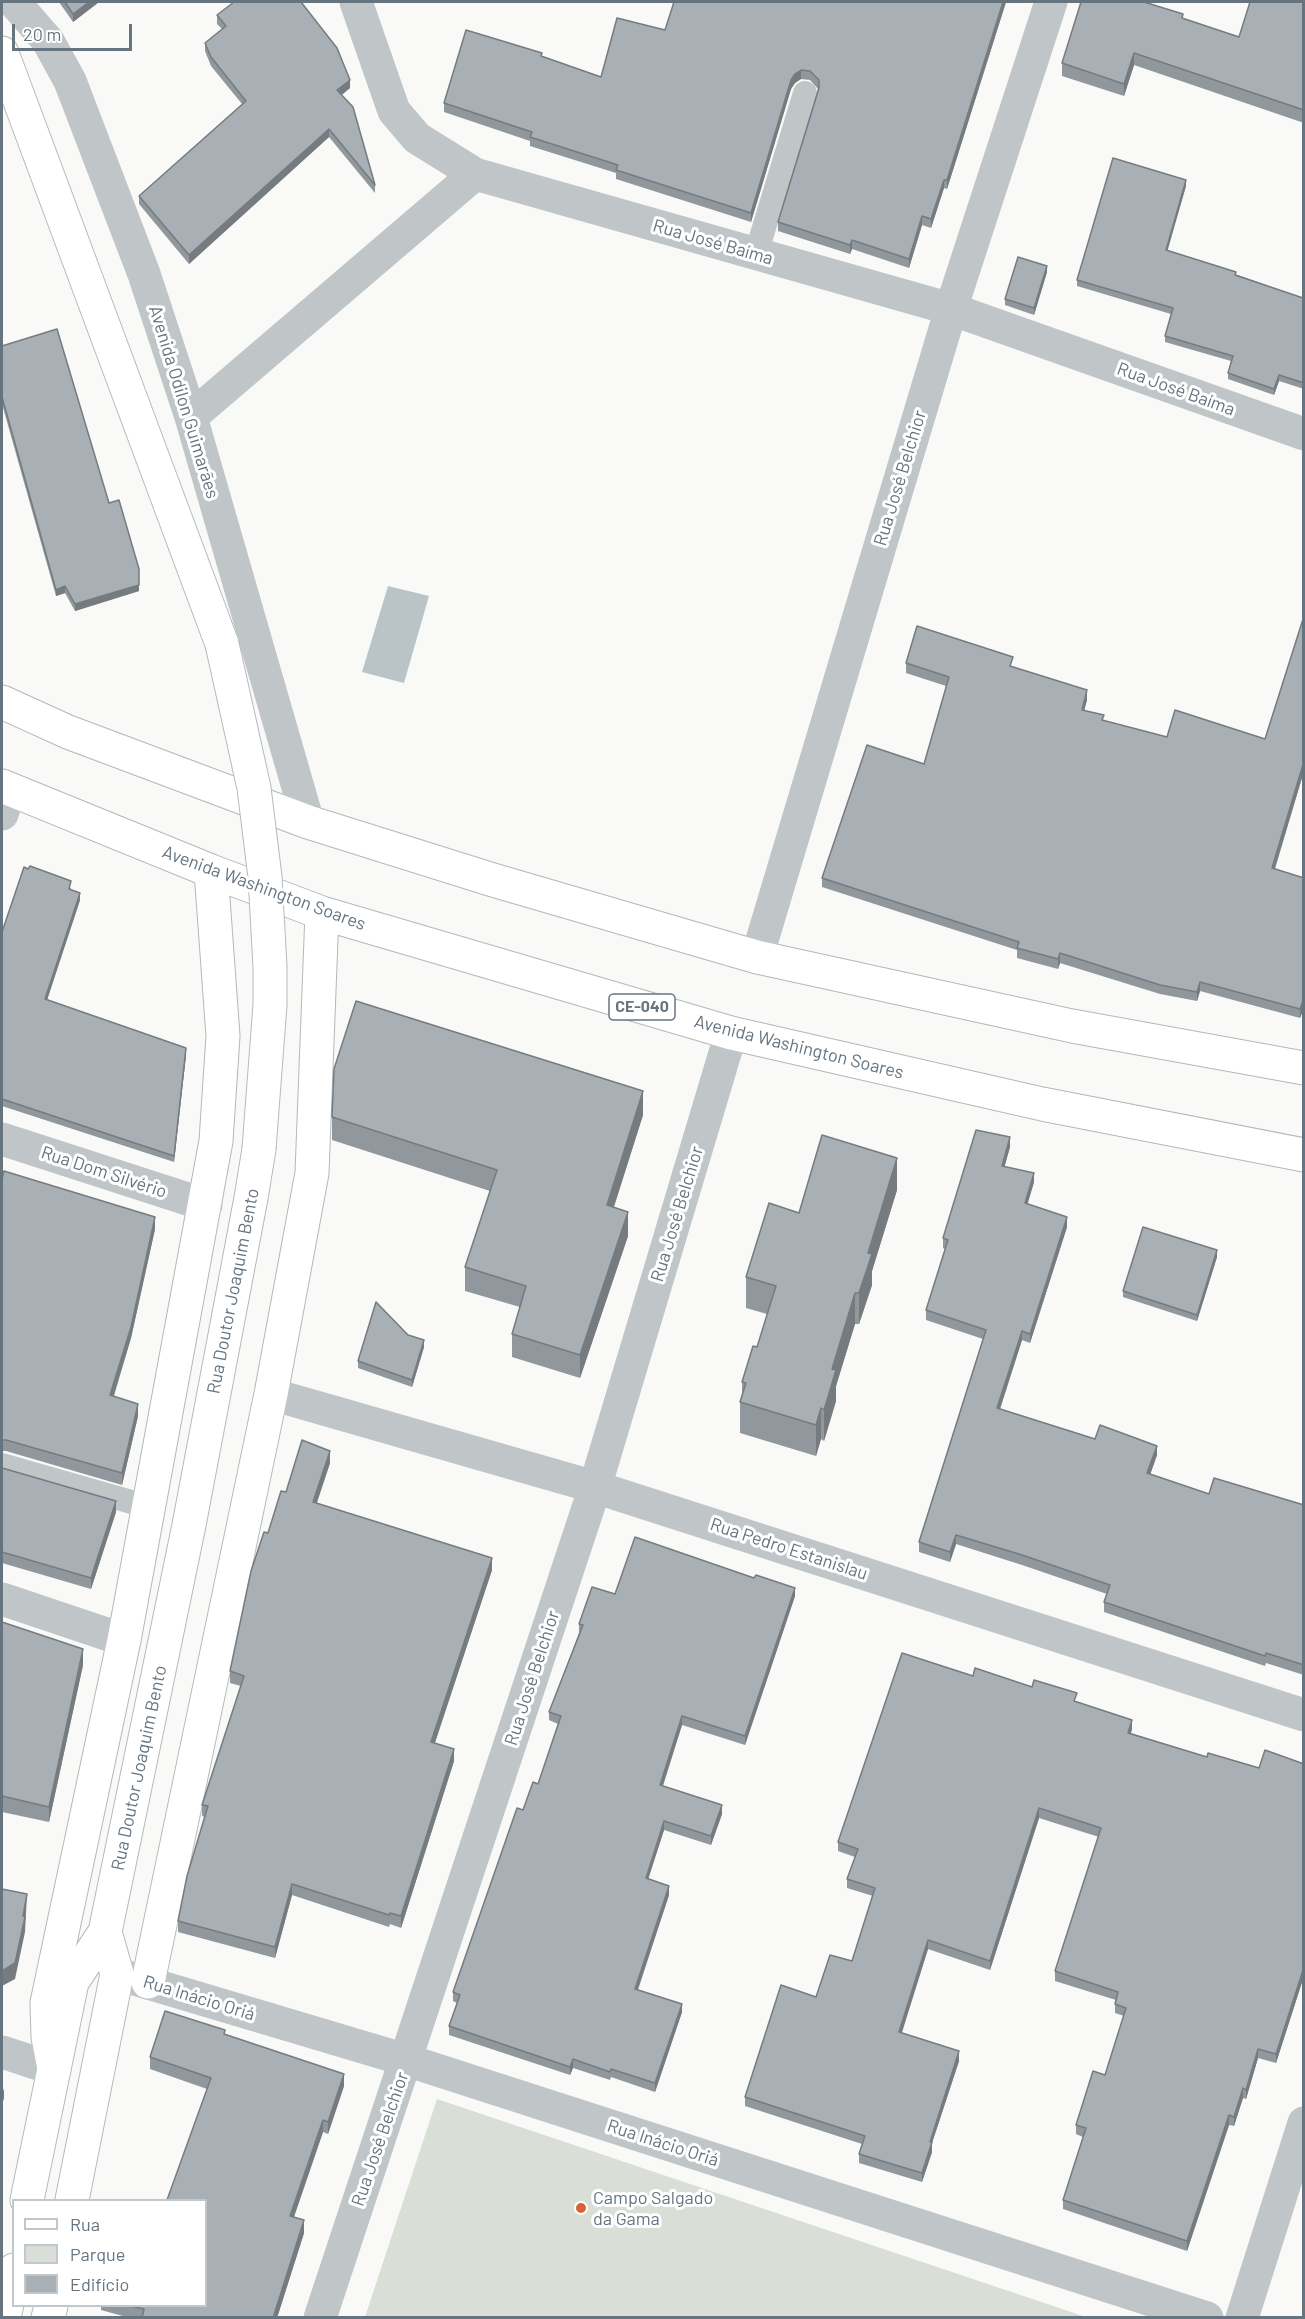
<!DOCTYPE html>
<meta charset="utf-8">
<style>
body{margin:0}
#map{position:relative;width:1305px;height:2319px;overflow:hidden;background:#f9f9f7;font-family:Barlow,sans-serif}
canvas{display:block}
.frame{position:absolute;inset:0;border:3px solid #667480;pointer-events:none}
.legend{position:absolute;left:12px;top:2199px;width:195px;height:108px;box-sizing:border-box;background:#fff;border:2px solid #c2c7cc;margin:0;padding:8px 10px;list-style:none;font-size:18px;color:#667480}
.legend li{display:flex;align-items:center;gap:12px;height:30px}
.legend b{width:30px;border:2px solid #c2c7cc}
.scale{position:absolute;left:12px;top:24px;width:120px;height:27px;box-sizing:border-box;border:3px solid #667480;border-top:0;padding-left:8px;font-size:18px;line-height:21px;white-space:nowrap;color:#667480;-webkit-text-stroke:4px #fff;paint-order:stroke}
</style>
<div id="map">
<canvas width="1305" height="2319"></canvas>
<div class="frame"></div>
<ul class="legend">
<li><b style="height:8px;background:#fff"></b>Rua</li>
<li><b style="height:16px;background:#d9ded7"></b>Parque</li>
<li><b style="height:16px;background:#a8b0b6"></b>Edifício</li>
</ul>
<div class="scale">20 m</div>
</div>
<script>
const c = document.querySelector('canvas').getContext('2d');
c.lineJoin = 'round';
function fillPath(path, color) { c.fillStyle = color; c.fill(path, 'evenodd'); }
const shape = rows => new Path2D(rows.map(r => 'M' + r).join(''));
function trace(path, color, width, dash) { c.strokeStyle = color; c.lineWidth = width; c.lineCap = dash ? 'butt' : 'round'; c.setLineDash(dash || []); c.stroke(path); }
function write(font, color, halo, rows, align = 'center') {
  c.font = font + ' Barlow,sans-serif'; c.lineWidth = 6; c.setLineDash([]); c.textBaseline = 'middle'; c.strokeStyle = halo; c.fillStyle = color; for (const [text, x, y, turn = 0] of rows) {
    c.save(); c.translate(x, y); c.rotate((+turn || 0) * Math.PI / 180); c.textAlign = isNaN(turn) ? turn : align; if (halo) c.strokeText(text, 0, 0); c.fillText(text, 0, 0); c.restore();
  }
}
fillPath(shape([
 [437,2099,1086,2317,365,2317]
]), '#d9ded7');
fillPath(shape([
 [388,586,429,596,404,683,362,672]
]), '#bac4c8');
const secondary = shape([
 [2,53,222,644],
 [27,2200,72,1982,105,1932,189,1525,251,1198,259,1149],
 [72,2200,117,1974,105,1932],
 [4,2318,14,2270],
 [48,2318,51,2306]
]);
const highway = shape([
 [2,702,68,732,308,822,493,880,757,957,1072,1026,1304,1068],
 [2,786,211,871,322,913,731,1033,1042,1104,1304,1155],
 [148,1982,271,1394,312,1173,322,913],
 [54,2069,48,2037,47,2003,124,1640,216,1141,223,1036,211,871]
]);
trace(secondary, '#b5babf', 35);
trace(highway, '#b4b8bb', 35);
trace(shape([
 [756,254,805,93],
 [2,1465,149,1507]
]), '#c0c5c8', 24);
trace(shape([
 [14,2,48,41,70,81,144,274,191,417,308,822],
 [356,2,394,111,417,138,475,174,951,309,1304,434],
 [191,417,475,174],
 [2,814,10,790],
 [757,957,951,309,1051,2],
 [2,1139,206,1205],
 [271,1394,595,1487,1304,1715],
 [2,1599,124,1640],
 [121,1975,406,2060,1207,2318],
 [2,2052,54,2069],
 [320,2318,595,1487,731,1033],
 [1242,2318,1304,2123]
]), '#c0c5c8', 33);
trace(secondary, '#fff', 33);
trace(highway, '#fff', 33);
const secondaryBridge = shape([
 [222,644,254,788,265,877,270,967,270,1005,259,1149]
]);
trace(secondaryBridge, '#b5babf', 35, []);
trace(secondaryBridge, '#fff', 33);
fillPath(shape([
 [59,2,99,2,73,22],
 [674,2,1006,2,947,189,944,188,931,228,922,225,909,268,852,249,850,254,778,231,778,222,818,89,810,80,801,79,795,83,791,89,751,222,616,179,616,173,530,146,530,141,444,112,444,103,542,56,601,77,665,30],
 [1304,2,1304,123,1134,65,1124,96,1062,76,1062,63,1183,18,1239,37],
 [217,15,350,88,341,95,375,185,375,193,329,137,189,264,139,204,139,196,242,104,211,66,205,51,205,43,222,29,217,24],
 [1186,186,1167,250,1303,298,1304,296,1304,389,1279,381,1274,395,1228,379,1228,373,1231,361,1165,342,1165,336,1171,314,1077,286,1077,280],
 [1047,272,1034,315,1005,305,1005,299],
 [2,346,109,503,139,591,75,611,65,593,56,596,2,404],
 [1304,616,1304,771,1275,869,1304,878,1304,1008,1300,1018,1200,991,1197,1001,1160,994,1060,963,1058,969,1017,958,1017,950,822,887,822,878,924,764,946,686,906,673,906,663,1013,667,1087,700,1084,710,1104,721,1167,737,1265,739],
 [71,888,71,890,80,900,47,1000,186,1055,174,1162,2,1106,2,932],
 [643,1115,614,1207,628,1236,580,1378,512,1357,512,1334,520,1307,465,1291,465,1267,490,1191,332,1140,332,1117],
 [1010,1147,1004,1167,1034,1182,1027,1204,1067,1227,1030,1343,1022,1340,1000,1409,1095,1439,1157,1455,1150,1475,1209,1494,1304,1505,1304,1675,1266,1663,1265,1666,1104,1612,1104,1602,1107,1594,1022,1565,956,1544,950,1562,919,1552,919,1542,983,1339,926,1320,926,1310,945,1249,943,1248,943,1238],
 [2,1179,155,1229,131,1338,114,1396,138,1416,122,1485,6,1451,2,1451],
 [897,1190,872,1271,872,1285,859,1324,855,1324,836,1386,836,1401,824,1441,821,1439,816,1456,740,1433,740,1402,742,1396,742,1382,757,1347,767,1314,746,1308,746,1277,799,1213],
 [1217,1257,1197,1321,1123,1297,1123,1291],
 [408,1335,424,1347,412,1387,358,1368,358,1361],
 [330,1463,317,1503,492,1570,435,1743,454,1761,401,1928,390,1924,389,1927,292,1895,275,1958,178,1932,178,1921,205,1817,202,1816,202,1805,241,1686,230,1683,230,1671,268,1533,286,1492],
 [2,1468,116,1512,91,1589,2,1563],
 [615,1594,795,1596,745,1745,682,1725,663,1786,722,1814,711,1845,664,1830,648,1879,669,1895,638,1990,682,2012,655,2092,611,2077,610,2080,573,2068,570,2075,449,2035,449,2026,457,2003,453,2001,453,1992,523,1810,538,1784,558,1724,549,1720,549,1712,579,1633,579,1624],
 [2,1622,83,1665,49,1822,2,1812],
 [973,1676,1077,1702,1132,1729,1131,1733,1207,1757,1259,1768,1304,1764,1304,1976,1276,2063,1258,2058,1246,2099,1243,2098,1234,2126,1229,2125,1187,2251,1063,2209,1063,2200,1083,2137,1076,2134,1076,2125,1105,2075,1124,2016,1115,2013,1115,2004,1116,2000,1055,1981,1055,1971,1099,1837,1039,1818,990,1970,928,1949,901,2033,959,2061,932,2143,932,2152,922,2182,859,2163,859,2154,862,2144,745,2106,745,2097,816,1997,852,1961,873,1896,847,1888,847,1879,855,1857,838,1851,838,1842],
 [225,2034,344,2086,328,2134,323,2132,294,2217,304,2233,277,2318,130,2318,101,2310,101,2306,206,2306,207,2089,150,2069,150,2057]
]), '#90979d');
fillPath(shape([
 [89,2,99,2,73,22,73,14],
 [1003,2,1006,2,947,189,947,180],
 [1134,53,1134,65,1124,96,1124,84],
 [801,70,801,79,795,83,791,89,751,222,751,213,791,80,795,74],
 [350,80,350,88,337,99,337,90],
 [329,129,329,137,189,264,189,255],
 [944,180,944,188,931,228,931,219],
 [1186,180,1186,186,1166,256,1166,250],
 [922,216,922,225,909,268,909,259],
 [852,240,852,249,850,254,850,245],
 [1047,266,1047,272,1034,315,1034,308],
 [1279,375,1279,381,1274,395,1274,389],
 [139,585,139,591,75,611,75,604],
 [65,586,65,593,56,596,56,590],
 [1087,690,1087,700,1082,719,1082,710],
 [1304,761,1304,771,1272,877,1272,868],
 [80,893,80,900,45,1006,45,999],
 [1060,953,1060,963,1058,969,1058,959],
 [1200,982,1200,991,1197,1001,1197,992],
 [1304,998,1304,1008,1300,1018,1300,1009],
 [186,1048,186,1055,174,1162,174,1156],
 [643,1091,643,1115,607,1228,607,1205],
 [1010,1137,1010,1147,1002,1176,1002,1166],
 [897,1158,897,1190,872,1271,872,1285,859,1324,859,1293,868,1253],
 [1034,1173,1034,1182,1025,1213,1025,1203],
 [628,1212,628,1236,580,1378,580,1355],
 [155,1217,155,1229,131,1338,110,1407,110,1395],
 [1067,1217,1067,1227,1030,1343,1030,1334],
 [1217,1250,1217,1257,1197,1321,1197,1315],
 [855,1293,855,1324,836,1386,836,1401,824,1441,824,1410,832,1369],
 [1022,1331,1022,1340,997,1418,997,1408],
 [424,1340,424,1347,412,1387,412,1380],
 [138,1404,138,1416,122,1485,122,1473],
 [821,1408,821,1439,816,1456,816,1425],
 [1157,1446,1157,1455,1147,1483,1147,1473],
 [330,1451,330,1463,313,1513,313,1502],
 [116,1501,116,1512,91,1589,91,1578],
 [956,1535,956,1544,950,1562,950,1552],
 [492,1558,492,1570,431,1754,431,1742],
 [795,1588,795,1596,745,1745,745,1736],
 [83,1649,83,1665,49,1822,49,1807],
 [682,1716,682,1725,660,1794,660,1785],
 [1132,1720,1132,1729,1128,1742,1128,1733],
 [454,1749,454,1761,401,1928,401,1916],
 [722,1805,722,1814,711,1845,711,1836],
 [1039,1808,1039,1818,990,1970,990,1961],
 [664,1821,664,1830,646,1886,646,1878],
 [292,1884,292,1895,275,1958,275,1947],
 [669,1886,669,1895,635,1997,635,1989],
 [27,1894,25,1932,15,1979,2,1986,2,1971,23,1916],
 [928,1940,928,1949,899,2042,899,2032],
 [1304,1967,1304,1976,1276,2063,1276,2054],
 [682,2004,682,2012,655,2092,655,2083],
 [1258,2049,1258,2058,1246,2099,1246,2090],
 [959,2051,959,2061,932,2143,932,2152,922,2182,922,2173,930,2142],
 [573,2059,573,2068,570,2075,570,2067],
 [344,2074,344,2086,328,2134,328,2122],
 [4,2088,4,2098,2,2105,2,2095],
 [1243,2088,1243,2098,1234,2126,1234,2117],
 [1229,2115,1229,2125,1187,2251,1187,2241],
 [323,2120,323,2132,290,2228,290,2216],
 [304,2220,304,2233,277,2318,273,2318]
]), '#767b7f');
const building = shape([
 [65,2,89,2,73,14,65,2],
 [234,2,301,2,337,48,350,80,337,90,353,107,375,185,329,129,189,255,139,196,246,101,211,57,205,43,226,26,217,15,234,2],
 [674,2,1003,2,947,180,944,180,931,219,922,216,909,259,852,240,850,245,778,222,819,88,819,80,810,71,801,70,795,74,791,80,751,213,616,170,618,165,530,137,532,132,444,103,466,30,542,53,541,56,601,77,617,18,665,30,674,2],
 [1081,2,1144,2,1183,14,1182,18,1239,37,1250,2,1304,2,1304,110,1134,53,1124,84,1062,63,1081,2],
 [1113,158,1186,180,1166,250,1236,272,1235,275,1303,298,1304,296,1304,383,1279,375,1274,389,1228,373,1233,356,1165,336,1173,308,1077,280,1113,158],
 [1018,257,1047,266,1034,308,1005,299,1018,257],
 [57,329,109,503,119,500,139,569,139,585,75,604,65,586,56,590,2,397,2,346,57,329],
 [1304,616,1304,761,1272,868,1304,878,1304,998,1300,1009,1200,982,1197,992,1160,985,1060,953,1058,959,1017,948,1019,942,822,878,867,745,924,764,949,677,906,663,917,626,1013,657,1010,666,1087,690,1082,710,1104,715,1102,720,1167,737,1175,710,1265,739,1304,616],
 [30,866,71,881,69,889,80,893,45,999,186,1048,174,1156,2,1099,2,932,24,867,28,869,30,866],
 [356,1001,643,1091,607,1205,628,1212,580,1355,512,1334,526,1286,465,1267,497,1170,332,1117,334,1069,356,1001],
 [976,1130,1010,1137,1002,1166,1034,1173,1025,1203,1067,1217,1030,1334,1022,1331,997,1408,1095,1439,1100,1425,1157,1446,1147,1473,1209,1494,1214,1478,1304,1505,1304,1665,1266,1653,1265,1656,1104,1602,1110,1585,1022,1555,956,1535,950,1552,919,1542,986,1330,926,1310,948,1240,943,1238,976,1130],
 [822,1135,897,1158,868,1253,872,1254,859,1293,855,1293,832,1369,836,1370,824,1410,821,1408,816,1425,740,1402,746,1383,742,1382,753,1346,757,1347,776,1286,746,1277,769,1203,799,1213,822,1135],
 [4,1171,155,1217,131,1327,110,1395,138,1404,122,1473,6,1440,2,1440,2,1179,4,1171],
 [1143,1227,1217,1250,1197,1315,1123,1291,1143,1227],
 [376,1302,408,1335,424,1340,412,1380,358,1361,376,1302],
 [302,1440,330,1451,313,1502,492,1558,431,1742,454,1749,401,1916,390,1913,389,1915,292,1884,275,1947,178,1921,187,1876,208,1806,202,1805,244,1676,230,1671,251,1571,264,1532,268,1533,281,1491,286,1492,302,1440],
 [2,1468,116,1501,91,1578,2,1552,2,1468],
 [635,1537,754,1578,756,1575,795,1588,745,1736,682,1716,660,1785,722,1805,711,1836,664,1821,646,1878,669,1886,635,1989,682,2004,655,2083,611,2069,610,2072,573,2059,570,2067,449,2026,460,1995,453,1992,517,1808,523,1810,533,1782,538,1784,561,1716,549,1712,583,1625,579,1624,592,1587,615,1594,635,1537],
 [2,1622,83,1649,49,1807,2,1796,2,1622],
 [902,1653,973,1676,975,1668,1032,1687,1034,1680,1077,1693,1074,1701,1132,1720,1128,1733,1207,1757,1208,1753,1259,1768,1265,1750,1304,1764,1304,1967,1276,2054,1258,2049,1246,2090,1243,2088,1234,2117,1229,2115,1187,2241,1063,2200,1086,2128,1076,2125,1093,2071,1105,2075,1126,2008,1115,2004,1118,1992,1055,1971,1101,1828,1039,1808,990,1961,928,1940,899,2032,959,2051,930,2142,932,2142,922,2173,859,2154,865,2136,745,2097,781,1985,816,1997,830,1955,852,1961,875,1888,847,1879,858,1849,838,1842,902,1653],
 [2,1889,27,1894,23,1916,25,1917,15,1963,2,1971,2,1889],
 [165,2011,225,2030,224,2034,344,2074,328,2122,323,2120,290,2216,304,2220,273,2318,142,2318,144,2309,131,2306,206,2306,206,2200,167,2200,211,2078,150,2057,165,2011]
]);
fillPath(building, '#a8b0b6');
trace(building, '#767b7f', 1.5);
for (const [x, y, r, color] of [
 [581,2208,6,"#d96238"]
]) { const dot = new Path2D(); dot.arc(x, y, r, 0, 2 * Math.PI); c.fillStyle = color; c.fill(dot); trace(dot, '#fff', 2); }
for (const [x, y, w] of [
 [642,1007,66]
]) { const box = new Path2D(); box.roundRect(x - w / 2, y - 13, w, 26, 4.5); c.fillStyle = '#fff'; c.fill(box); trace(box, '#667480', 1.5); }
write('bold 16px', '#667480', null, [
 ["CE-040",642,1007]
]);
write('18px', '#667480', '#fff', [
 ["Rua José Baíma",713,242,16],
 ["Rua José Baíma",1176,389,20],
 ["Avenida Odilon Guimarães",184,402,73],
 ["Rua José Belchior",900,478,-73],
 ["Avenida Washington Soares",264,888,20],
 ["Avenida Washington Soares",799,1047,14],
 ["Rua Dom Silvério",104,1172,18],
 ["Rua José Belchior",677,1214,-73],
 ["Rua Doutor Joaquim Bento",233,1291,-79],
 ["Rua Pedro Estanislau",789,1549,18],
 ["Rua José Belchior",532,1678,-72],
 ["Rua Doutor Joaquim Bento",139,1768,-78],
 ["Rua Inácio Oriá",199,1998,17],
 ["Rua José Belchior",380,2139,-71],
 ["Rua Inácio Oriá",663,2143,18]
]);
write('18px', '#667480', '#fff', [
 ["Campo Salgado",593,2198],
 ["da Gama",593,2219]
], 'left');
</script>
